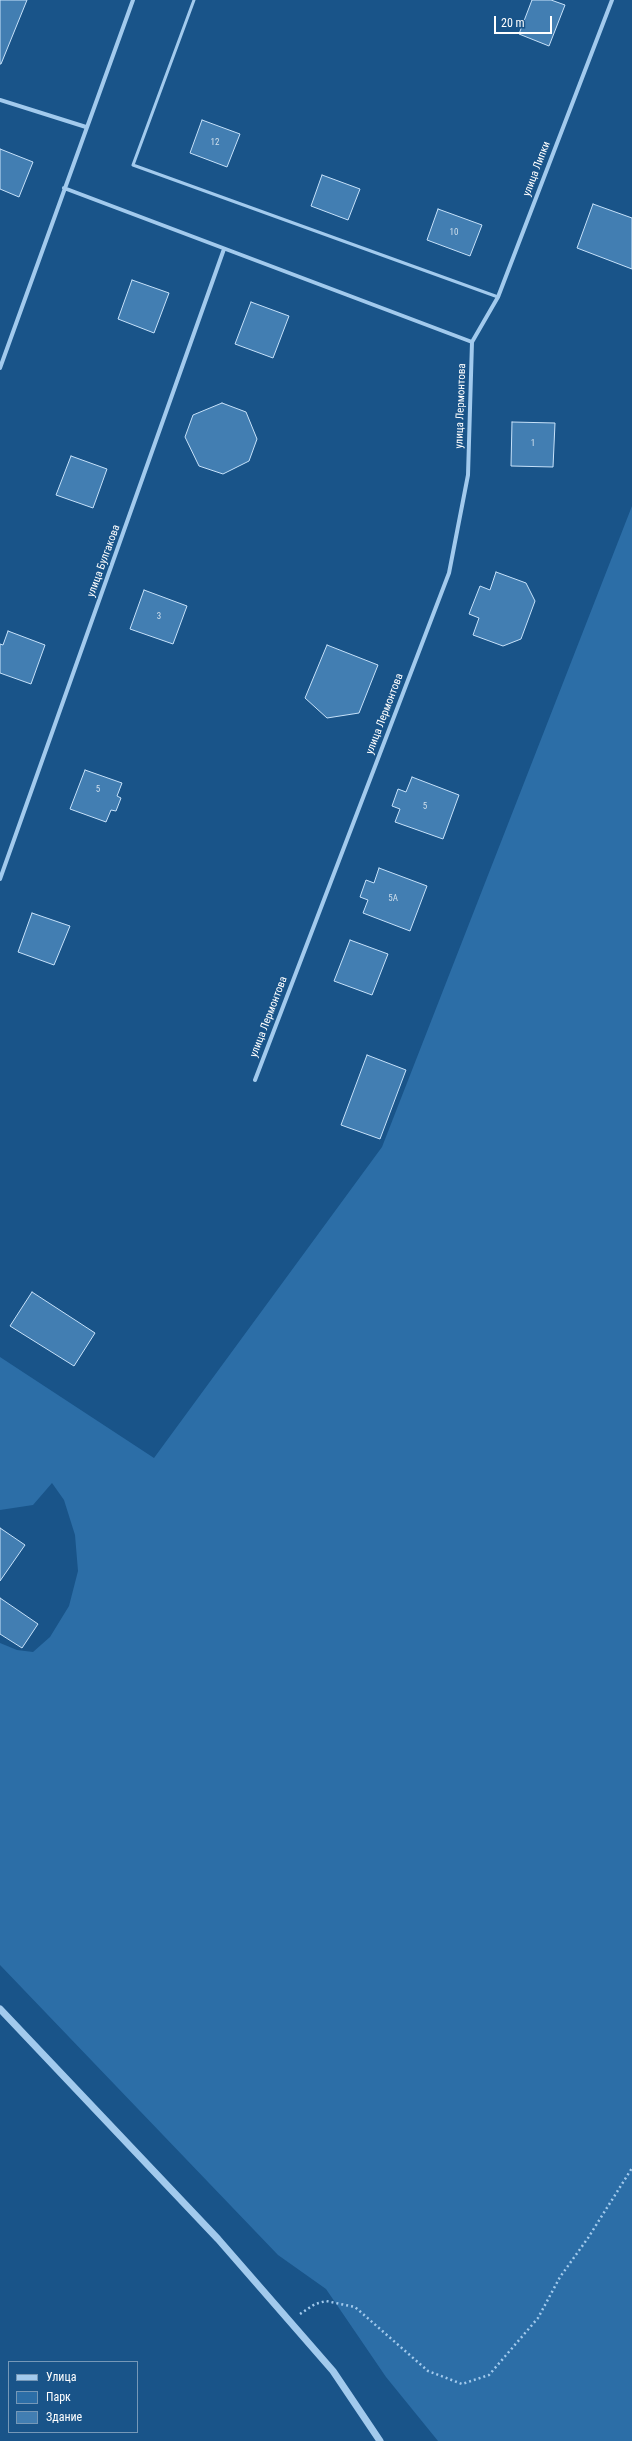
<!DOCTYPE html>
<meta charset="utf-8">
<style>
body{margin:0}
#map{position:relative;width:632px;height:2441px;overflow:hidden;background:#195489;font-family:"Roboto Condensed",sans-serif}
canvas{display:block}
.legend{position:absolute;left:8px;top:2361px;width:130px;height:72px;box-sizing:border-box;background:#195489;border:1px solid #7598b8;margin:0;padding:5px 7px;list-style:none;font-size:12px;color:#fff}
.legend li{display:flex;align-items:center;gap:8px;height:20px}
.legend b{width:20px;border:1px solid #7598b8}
.scale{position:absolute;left:494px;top:16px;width:58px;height:18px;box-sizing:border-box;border:2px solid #fff;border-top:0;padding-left:5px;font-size:12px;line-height:14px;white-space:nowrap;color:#fff;-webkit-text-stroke:3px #195489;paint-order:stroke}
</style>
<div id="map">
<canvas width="632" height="2441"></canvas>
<ul class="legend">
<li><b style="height:5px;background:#a2caed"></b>Улица</li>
<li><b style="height:11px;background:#2c6ea7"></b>Парк</li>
<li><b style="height:11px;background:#427eb2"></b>Здание</li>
</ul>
<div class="scale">20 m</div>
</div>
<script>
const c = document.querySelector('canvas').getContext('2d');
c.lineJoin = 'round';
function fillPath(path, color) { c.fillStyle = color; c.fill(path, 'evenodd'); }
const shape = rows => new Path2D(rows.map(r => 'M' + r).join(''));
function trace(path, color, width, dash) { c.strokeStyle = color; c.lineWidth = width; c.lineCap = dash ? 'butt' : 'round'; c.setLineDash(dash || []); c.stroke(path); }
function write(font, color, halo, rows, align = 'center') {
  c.font = font + ' "Roboto Condensed",sans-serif'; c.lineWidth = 3.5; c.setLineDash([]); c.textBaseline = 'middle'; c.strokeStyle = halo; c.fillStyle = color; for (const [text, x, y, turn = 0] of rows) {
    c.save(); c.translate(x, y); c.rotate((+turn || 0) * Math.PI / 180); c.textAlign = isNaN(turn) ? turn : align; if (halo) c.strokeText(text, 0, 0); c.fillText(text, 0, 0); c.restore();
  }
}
fillPath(shape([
 [632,506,632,2441,438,2441,386,2377,326,2289,278,2255,0,1965,0,1643,17,1650,33,1652,50,1637,69,1606,78,1571,75,1535,64,1500,52,1483,33,1505,0,1510,0,1357,154,1458,382,1147]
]), '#2c6ea7');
const building = shape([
 [0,0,27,0,1,64,0,64,0,0],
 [532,0,551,0,565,5,549,46,519,34,532,0],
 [202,120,240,134,227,167,190,153,202,120],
 [0,149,33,162,19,197,0,189,0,149],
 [322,175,360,189,348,220,311,206,322,175],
 [593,204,632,218,632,269,577,248,593,204],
 [438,209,482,225,470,256,427,240,438,209],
 [132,280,169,293,154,333,118,319,132,280],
 [251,302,289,316,273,358,235,344,251,302],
 [222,403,246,412,257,439,249,461,223,474,199,466,185,437,193,415,222,403],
 [512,422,555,423,553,467,511,466,512,422],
 [71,456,107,469,93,508,56,495,71,456],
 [496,572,526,583,535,601,521,639,503,646,473,635,479,618,469,614,480,586,490,590,496,572],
 [144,590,187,606,173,644,130,629,144,590],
 [8,631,45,645,31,684,0,673,0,644,3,645,8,631],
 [327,645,378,665,359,713,327,718,305,698,327,645],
 [85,770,122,783,117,796,121,798,116,811,111,810,106,822,70,809,85,770],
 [412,777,459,795,443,839,395,822,400,809,392,806,398,789,406,792,412,777],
 [379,868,427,886,410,931,363,913,368,900,360,897,366,880,374,883,379,868],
 [32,913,70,926,54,965,18,952,32,913],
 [350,940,388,954,372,995,334,981,350,940],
 [367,1055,406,1070,380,1139,341,1125,367,1055],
 [32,1292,95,1333,74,1366,10,1326,32,1292],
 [0,1528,25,1545,0,1581,0,1528],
 [0,1598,38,1624,22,1648,0,1634,0,1598]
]);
fillPath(building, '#427eb2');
trace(building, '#c7e2fa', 1);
trace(shape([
 [300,2314,315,2304,326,2301,355,2307,428,2371,462,2384,489,2375,538,2318,560,2277,588,2238,632,2168]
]), '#a2caed', 2.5, [2, 3]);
trace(shape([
 [194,0,133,165,498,297]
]), '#a2caed', 3);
trace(shape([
 [0,100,86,127],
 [64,188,472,342],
 [0,368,133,0],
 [0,879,224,249],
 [255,1080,449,573,468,475,472,342,498,297,612,0]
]), '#a2caed', 4);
trace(shape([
 [0,2009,218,2239,333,2371,380,2441]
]), '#a2caed', 7);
write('9px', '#d0dfec', null, [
 ["12",215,143],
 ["10",454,233],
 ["1",533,444],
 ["3",159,617],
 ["5",98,790],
 ["5",425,807],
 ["5А",393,899]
]);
write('11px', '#fff', '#195489', [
 ["улица Липки",537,169,-69],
 ["улица Лермонтова",461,406,-88],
 ["улица Булгакова",104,561,-70],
 ["улица Лермонтова",385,714,-69],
 ["улица Лермонтова",269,1017,-69]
]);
</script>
